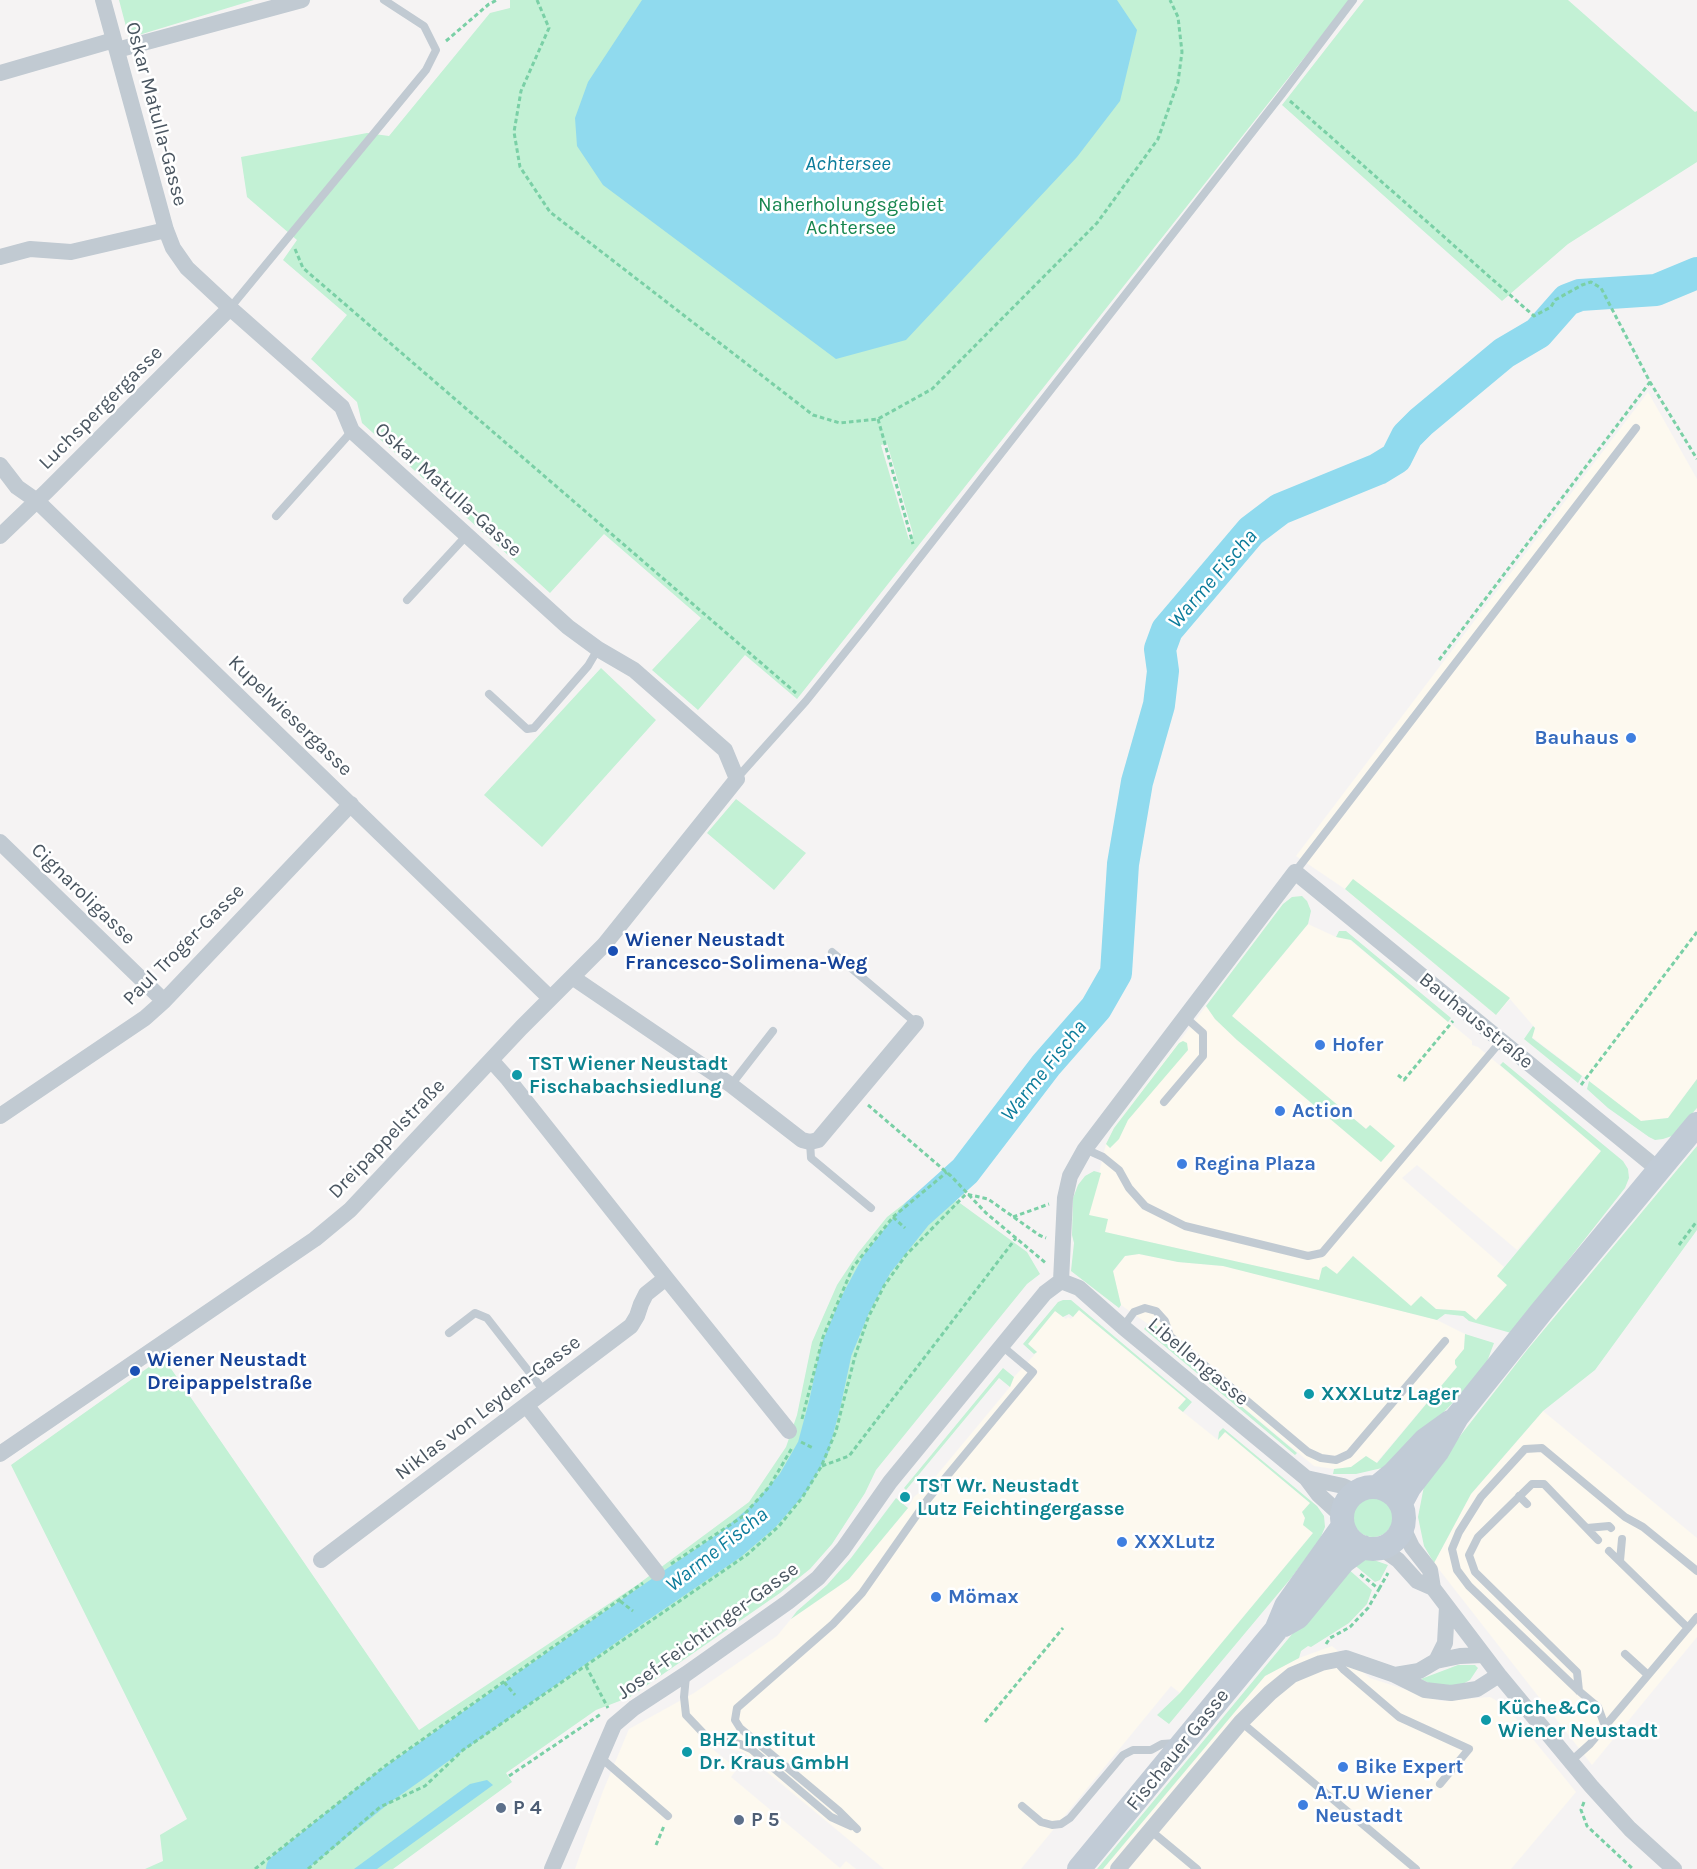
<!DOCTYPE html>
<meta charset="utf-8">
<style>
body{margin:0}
canvas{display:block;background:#f5f3f3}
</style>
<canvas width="1697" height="1869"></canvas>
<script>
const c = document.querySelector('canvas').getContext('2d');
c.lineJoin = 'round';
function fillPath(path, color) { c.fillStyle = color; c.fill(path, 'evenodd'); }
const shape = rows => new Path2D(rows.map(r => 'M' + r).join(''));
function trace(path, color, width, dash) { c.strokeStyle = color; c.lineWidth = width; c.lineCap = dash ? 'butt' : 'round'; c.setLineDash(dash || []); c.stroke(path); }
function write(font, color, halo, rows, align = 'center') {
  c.font = font + ' Karla,sans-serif'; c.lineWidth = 5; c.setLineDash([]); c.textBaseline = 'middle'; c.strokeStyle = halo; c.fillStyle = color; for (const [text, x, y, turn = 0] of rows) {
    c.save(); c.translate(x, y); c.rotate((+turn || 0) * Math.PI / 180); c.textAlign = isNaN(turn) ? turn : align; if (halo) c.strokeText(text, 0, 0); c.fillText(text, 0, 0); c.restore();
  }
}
fillPath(shape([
 [1648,392,1697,479,1697,1079,1668,1118,1641,1121,1532,1037,1535,1028,1510,999,1496,1015,1345,889,1296,856],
 [1308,924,1336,937,1350,940,1472,1041,1472,1045,1478,1047,1601,1151,1517,1250,1417,1165,1402,1178,1504,1267,1497,1276,1507,1285,1476,1321,1465,1311,1436,1309,1421,1296,1412,1307,1353,1256,1337,1274,1319,1280,1105,1232,1089,1215,1106,1144,1114,1128,1206,1006,1215,1019,1237,1040,1381,1162,1395,1146,1370,1125,1366,1129,1232,1016],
 [1139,1254,1178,1262,1223,1266,1437,1320,1465,1334,1464,1349,1455,1360,1455,1364,1457,1367,1376,1463,1366,1456,1351,1467,1334,1469,1314,1466,1160,1338,1160,1333,1154,1324,1148,1324,1121,1305,1113,1272,1125,1256],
 [1079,1310,1186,1399,1178,1408,1218,1440,1225,1432,1310,1503,1303,1524,1313,1533,1180,1693,1171,1686,1021,1869,884,1869,743,1752,704,1742,737,1769,731,1777,840,1868,846,1861,856,1869,575,1869,603,1791,629,1729,694,1693,777,1636,791,1619,849,1579,908,1508,914,1497,931,1482,1010,1387,1014,1377,1037,1352,1028,1344,1055,1311,1066,1319,1068,1317,1071,1319],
 [1543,1411,1697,1538,1697,1637,1592,1765,1434,1563,1471,1494],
 [1332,1646,1370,1678,1441,1701,1490,1697,1506,1706,1576,1792,1511,1869,1103,1869,1265,1676,1299,1658]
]), '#fdf9ef');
fillPath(shape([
 [119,0,254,0,129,38],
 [510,0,1350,0,797,699,745,655,698,710,652,670,701,618,604,534,550,593,362,423,357,402,311,359,347,315,283,260,297,240,247,197,241,157,367,133,389,136,490,13,510,8],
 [887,443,913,534,909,540,881,445],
 [1364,0,1568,0,1695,112,1697,111,1697,162,1568,244,1502,301,1282,105],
 [601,668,656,720,542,847,484,795],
 [736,799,806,853,774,890,707,833],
 [1353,879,1510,998,1496,1015,1345,889],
 [1302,896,1307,901,1311,911,1308,924,1232,1016,1366,1129,1370,1125,1395,1146,1381,1162,1237,1040,1215,1019,1206,1006,1283,904,1292,897],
 [1339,931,1346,931,1451,1018,1448,1022,1351,940,1336,937],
 [1533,1026,1535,1028,1532,1038,1582,1076,1578,1083,1524,1039],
 [1183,1041,1187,1043,1188,1050,1128,1120,1119,1139,1110,1148,1106,1144,1114,1128,1179,1043],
 [1503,1062,1623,1161,1628,1169,1629,1178,1625,1188,1511,1333,1469,1321,1463,1316,1445,1314,1437,1320,1223,1266,1178,1262,1139,1254,1125,1256,1113,1271,1121,1305,1119,1308,1071,1271,1074,1243,1072,1235,1073,1198,1078,1185,1085,1176,1094,1171,1101,1173,1089,1215,1108,1219,1105,1232,1319,1280,1322,1268,1326,1266,1337,1274,1353,1256,1411,1306,1421,1296,1436,1309,1465,1311,1476,1320,1507,1285,1497,1276,1601,1151,1500,1065],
 [1697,1079,1697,1108,1672,1136,1663,1139,1655,1140,1649,1137,1608,1108,1587,1089,1589,1081,1641,1121,1668,1118],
 [1697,1146,1697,1230,1595,1370,1543,1411,1471,1494,1434,1563,1424,1546,1418,1517,1425,1481,1527,1350],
 [937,1178,942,1182,953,1198,1027,1252,1040,1274,1027,1284,876,1470,865,1493,832,1544,810,1569,780,1593,630,1697,596,1710,506,1773,512,1782,393,1869,145,1869,163,1861,160,1835,187,1819,11,1465,163,1357,419,1730,637,1585,749,1502,786,1447,797,1415,812,1342,837,1285,858,1253,887,1217],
 [1063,1300,1071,1300,1192,1402,1183,1412,1178,1408,1186,1399,1079,1310,1073,1317,1069,1314,1063,1317,1055,1311,1028,1344,1037,1352,1034,1354,1023,1344,1058,1302],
 [1148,1324,1154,1324,1159,1328,1160,1338,1297,1453,1295,1455,1144,1329],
 [1465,1334,1494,1343,1485,1367,1465,1390,1420,1437,1382,1468,1356,1474,1333,1474,1334,1469,1351,1467,1366,1456,1377,1463,1457,1367,1455,1364,1455,1360,1464,1349],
 [1003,1368,1014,1377,1010,1387,999,1378,906,1490,904,1488],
 [1223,1428,1317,1506,1324,1516,1325,1527,1320,1539,1292,1577,1169,1724,1157,1715,1180,1693,1313,1533,1303,1525,1305,1518,1302,1512,1310,1503,1225,1432,1218,1440,1219,1432],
 '1353 1517a20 20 0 1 1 40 0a20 20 0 1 1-40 0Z',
 [896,1498,908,1508,849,1579,791,1619,797,1611,827,1585,851,1558],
 [1368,1558,1388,1565,1380,1580,1375,1582,1352,1563],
 [1347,1568,1372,1590,1367,1604,1349,1623,1311,1647,1308,1646,1301,1651,1299,1658,1265,1676,1103,1869,1097,1869],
 [1458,1665,1475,1665,1478,1668,1470,1680,1459,1686,1437,1687,1421,1679]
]), '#c3f1d5');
fillPath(shape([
 [642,0,1117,0,1137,30,1120,101,1077,157,906,340,836,359,603,185,577,146,575,118,588,82],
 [487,1780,493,1785,377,1869,354,1869,470,1784]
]), '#90daee');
trace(shape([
 [282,1869,380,1790,633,1611,730,1545,764,1516,793,1483,813,1448,825,1403,836,1351,855,1305,877,1264,917,1214,965,1171,1046,1065,1096,1008,1116,973,1123,864,1137,782,1159,705,1163,671,1160,649,1167,630,1251,531,1280,509,1378,469,1396,458,1407,436,1421,422,1504,353,1538,333,1567,300,1580,295,1656,290,1697,273]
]), '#90daee', 32);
trace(shape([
 [537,0,549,28,521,91,514,132,520,167,550,212,813,415,840,423,878,419,932,389,1097,223,1158,139,1178,82,1182,52,1178,17,1170,0],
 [446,41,489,4,497,0],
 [1290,101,1534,316,1551,307,1555,300,1582,285,1591,282,1601,288,1650,382,1697,459],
 [295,249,303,268,796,693],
 [878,419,913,544],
 [1439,660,1650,382],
 [1398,1075,1404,1080,1453,1021],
 [1581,1085,1697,932],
 [868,1105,951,1176,986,1213,1047,1264],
 [893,1217,905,1228],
 [1013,1217,1049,1204],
 [1679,1245,1697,1221],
 [802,1419,823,1337,853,1267,893,1217,947,1172],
 [801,1442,813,1448],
 [822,1466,849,1456,1016,1238],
 [671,1564,742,1517,769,1487,792,1448],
 [1379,1589,1388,1573],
 [620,1601,633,1611],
 [1326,1644,1330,1638,1350,1627,1368,1608,1379,1589,1360,1574],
 [586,1666,608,1708],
 [504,1682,515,1695],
 [985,1722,1063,1628],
 [509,1776,601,1714],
 [1584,1802,1581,1810,1587,1826,1633,1869],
 [656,1845,664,1826],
 [255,1869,385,1766,643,1583],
 [308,1869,380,1807,425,1786,463,1750,748,1554,779,1526,802,1498,821,1467,836,1431,855,1356,868,1318,884,1286,906,1255,966,1194,988,1199,1039,1235,1046,1238]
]), '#7ad0a6', 3, [4.5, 3]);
trace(shape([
 [230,308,426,70,436,50,424,26,384,0],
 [276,516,352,431],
 [407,600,467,535],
 [489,694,527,729,534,728,588,666,598,649],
 [737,778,806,701,867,625,1282,94,1353,0],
 [1295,872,1636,428],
 [832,952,916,1023],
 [731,1085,773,1031],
 [1164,1102,1203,1056,1203,1033,1185,1017],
 [810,1142,811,1158,871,1208],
 [1085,1149,1103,1157,1119,1170,1129,1188,1145,1206,1185,1226,1308,1256,1322,1253,1501,1041],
 [1123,1327,1134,1312,1145,1308,1156,1311,1165,1321,1170,1336,1308,1452,1321,1458,1336,1460,1349,1454,1445,1341],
 [449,1333,475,1313,487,1318,544,1391],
 [1519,1496,1527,1504],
 [1587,1528,1609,1526,1611,1528],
 [1609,1551,1688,1628],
 [1620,1561,1622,1539],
 [1625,1654,1648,1675],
 [1335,1660,1344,1670,1399,1717,1469,1749,1440,1784],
 [686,1676,684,1697,686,1715,704,1734,716,1740,740,1744,751,1749,831,1817,851,1826],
 [1579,1691,1577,1672,1475,1572,1469,1555,1478,1537,1532,1484,1544,1484,1598,1540],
 [1241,1722,1416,1869],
 [1605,1726,1598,1707,1579,1691,1469,1586,1457,1570,1452,1549,1459,1532,1481,1497,1525,1449,1542,1448,1625,1517,1643,1527,1697,1571],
 [600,1757,668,1816],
 [1570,1762,1590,1744,1697,1617],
 [1022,1806,1041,1822,1052,1825,1061,1824,1070,1818,1123,1755,1133,1750,1151,1750,1162,1744,1176,1743],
 [857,1829,839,1811,740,1728,735,1720,737,1708,833,1624,862,1593,928,1499,1033,1372,1002,1346],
 [1150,1830,1197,1869]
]), '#c1cad2', 8);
trace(shape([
 [117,50,302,0],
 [0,73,114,40],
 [0,257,30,249,71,252,166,230],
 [0,465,17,487,37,501,550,998],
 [0,536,47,491,230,308],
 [0,842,164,1001],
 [572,977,731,1085,802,1140,810,1142,818,1140,916,1023],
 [0,1116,145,1018,164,1001,351,804],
 [666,1278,789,1431],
 [1061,1281,1065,1198,1070,1176,1085,1149,1295,872,1659,1170],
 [1061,1281,1079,1288,1123,1327,1306,1478,1318,1494,1342,1516],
 [526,1405,657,1573],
 [0,1454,315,1239,350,1210,521,1028,604,945,737,779,725,750,634,670,598,649,568,627,352,431,342,407,230,308,187,268,173,248,166,230,103,0],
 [1306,1478,1343,1486,1356,1492],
 [1403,1528,1412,1547,1430,1570,1433,1588,1499,1675,1591,1786,1630,1829,1674,1869],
 [1381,1548,1398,1560,1417,1581,1433,1588],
 [321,1560,631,1326,637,1316,641,1304,646,1294,666,1278,508,1079,491,1060],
 [1436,1661,1445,1643,1447,1607],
 [1395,1675,1419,1671,1436,1661,1460,1656,1483,1655],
 [552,1869,614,1725,634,1708,686,1674,788,1602,818,1578,843,1549,890,1482,1045,1293,1061,1281],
 [1118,1869,1241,1722,1270,1693,1292,1675,1321,1663,1346,1658,1395,1675,1425,1690,1451,1693,1477,1689,1499,1675]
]), '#c1cad2', 16);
trace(shape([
 [1377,1487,1394,1473,1425,1440,1450,1422],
 '1342 1518a31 31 0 1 1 62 0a31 31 0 1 1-62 0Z',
 [1401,1503,1409,1488,1437,1452,1457,1417,1541,1312,1697,1124],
 [1284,1625,1298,1617,1344,1561,1363,1547],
 [1079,1869,1276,1630,1286,1606,1343,1526]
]), '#c1cbd6', 24);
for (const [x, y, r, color] of [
 [1631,738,6,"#3f7fe0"],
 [613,951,6,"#1a4fb4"],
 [1320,1045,6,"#3f7fe0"],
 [517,1075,6,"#0f9aa8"],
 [1280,1111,6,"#3f7fe0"],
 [1182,1164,6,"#3f7fe0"],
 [135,1371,6,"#1a4fb4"],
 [1309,1394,6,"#0f9aa8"],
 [905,1497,6,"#0f9aa8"],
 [1122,1542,6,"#3f7fe0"],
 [936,1597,6,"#3f7fe0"],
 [1486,1720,6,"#0f9aa8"],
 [687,1752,6,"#0f9aa8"],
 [1343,1767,6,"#3f7fe0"],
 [1303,1805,6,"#3f7fe0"],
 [501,1808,6,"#5c6f8a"],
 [739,1820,6,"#5c6f8a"]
]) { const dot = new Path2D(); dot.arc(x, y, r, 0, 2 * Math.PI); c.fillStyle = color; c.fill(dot); trace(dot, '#fff', 2); }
write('20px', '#4a5661', '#fff', [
 ["Oskar Matulla-Gasse",156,114,75],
 ["Luchspergergasse",101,408,-45],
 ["Oskar Matulla-Gasse",448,490,42],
 ["Kupelwiesergasse",290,716,44],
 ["Cignaroligasse",83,894,44],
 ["Paul Troger-Gasse",184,945,-45],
 ["Bauhausstraße",1476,1021,39],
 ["Dreipappelstraße",387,1139,-46],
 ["Libellengasse",1198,1362,40],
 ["Niklas von Leyden-Gasse",488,1408,-37],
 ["Josef-Feichtinger-Gasse",708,1631,-36],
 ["Fischauer Gasse",1178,1750,-51]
]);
write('20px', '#17864f', '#fff', [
 ["Naherholungsgebiet",851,205],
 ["Achtersee",851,228]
]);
write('bold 20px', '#366cbe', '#fff', [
 ["Bauhaus",1619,738,"right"],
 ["Hofer",1332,1045],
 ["Action",1292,1111],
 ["Regina Plaza",1194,1164],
 ["XXXLutz",1134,1542],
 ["Mömax",948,1597],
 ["Bike Expert",1355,1767],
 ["A.T.U Wiener",1315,1793],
 ["Neustadt",1315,1816]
], 'left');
write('bold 20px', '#164399', '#fff', [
 ["Wiener Neustadt",625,940],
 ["Francesco-Solimena-Weg",625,963],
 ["Wiener Neustadt",147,1360],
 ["Dreipappelstraße",147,1383]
], 'left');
write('bold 20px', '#0d838f', '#fff', [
 ["TST Wiener Neustadt",529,1064],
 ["Fischabachsiedlung",529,1087],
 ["XXXLutz Lager",1321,1394],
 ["TST Wr. Neustadt",917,1486],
 ["Lutz Feichtingergasse",917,1509],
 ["Küche&Co",1498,1708],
 ["Wiener Neustadt",1498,1731],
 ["BHZ Institut",699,1740],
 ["Dr. Kraus GmbH",699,1763]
], 'left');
write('bold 20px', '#4e5e75', '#fff', [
 ["P 4",513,1808],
 ["P 5",751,1820]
], 'left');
write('italic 21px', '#0c7c9b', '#fff', [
 ["Achtersee",848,164],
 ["Warme Fischa",1213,579,-49],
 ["Warme Fischa",1044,1071,-51],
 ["Warme Fischa",717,1550,-38]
]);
</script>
